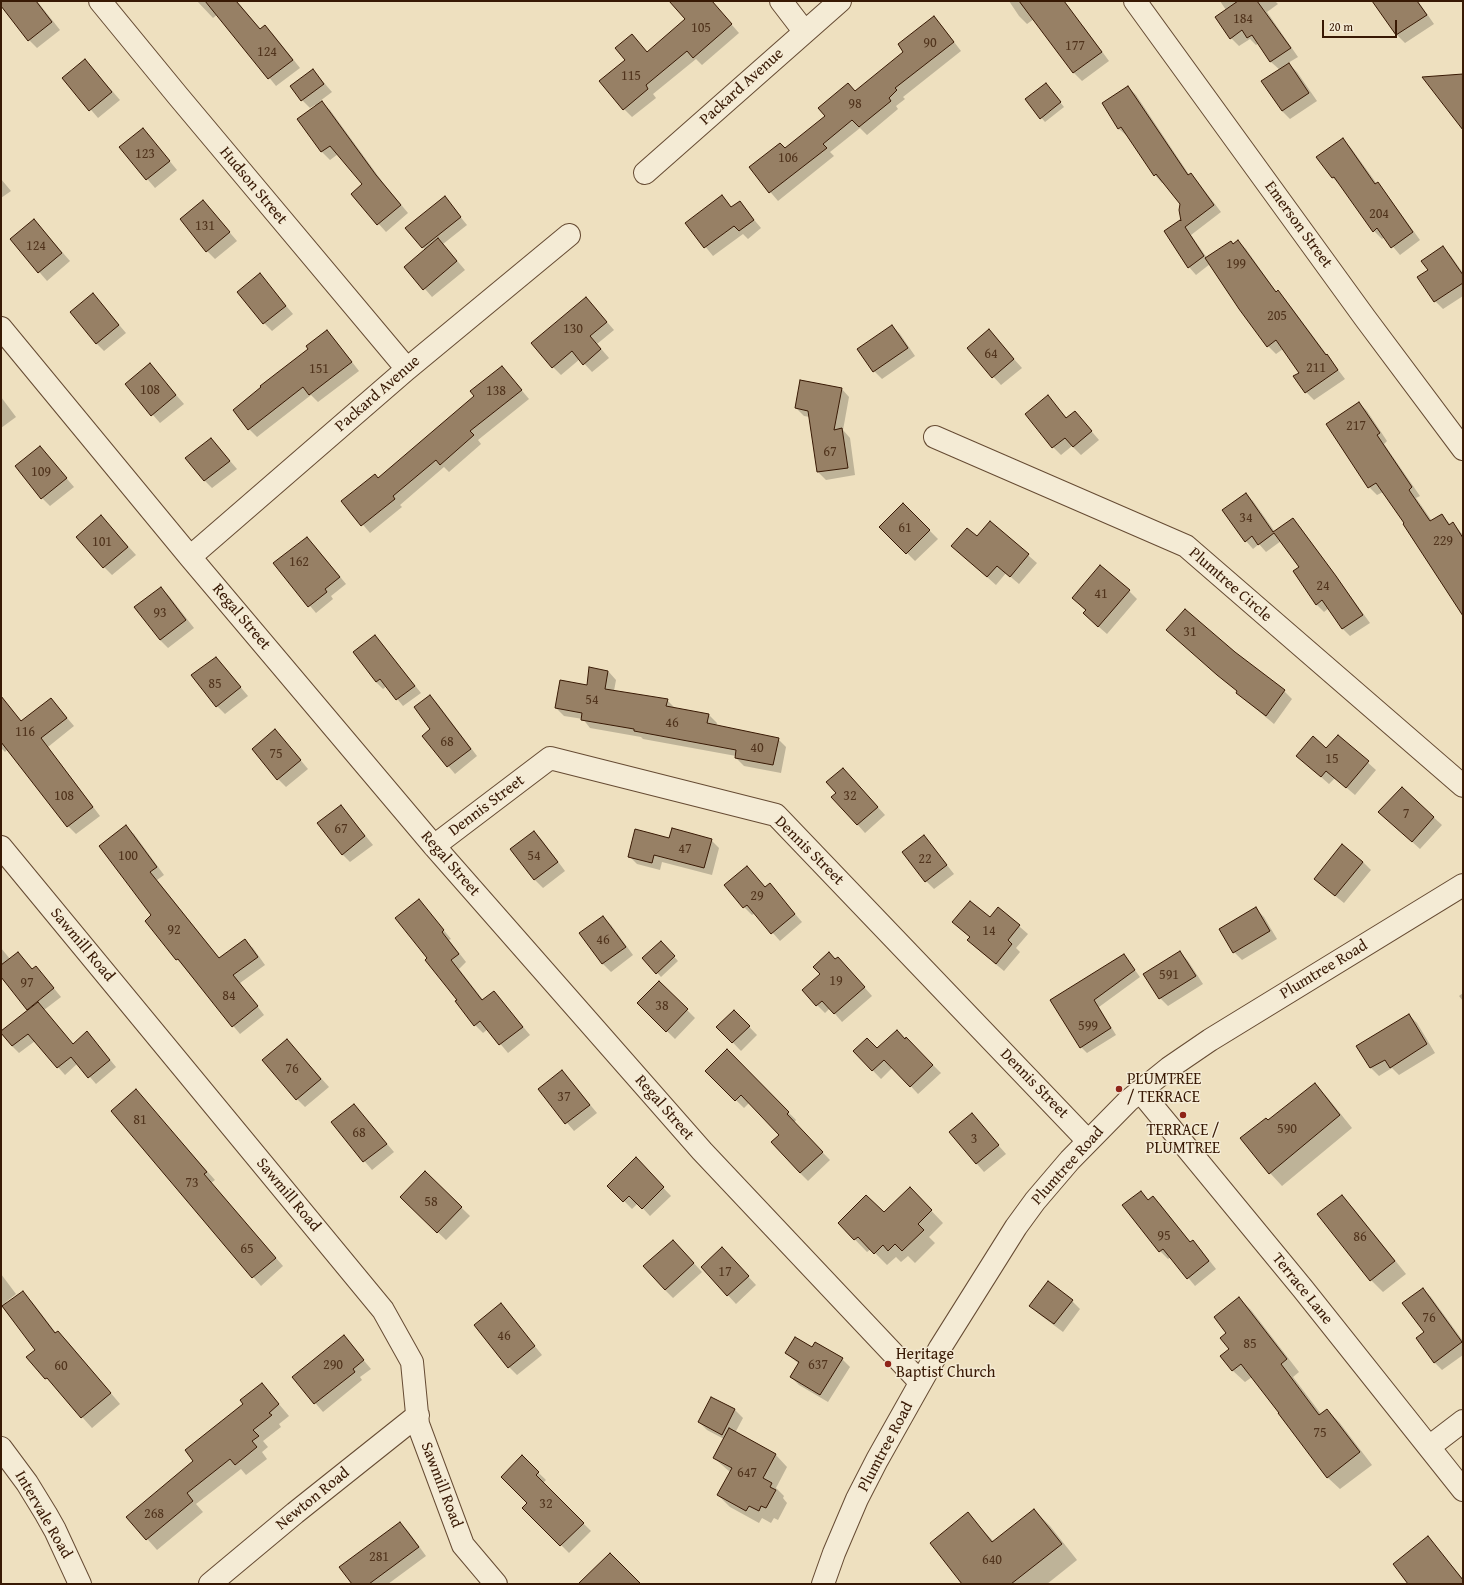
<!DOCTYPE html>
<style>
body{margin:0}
#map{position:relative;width:1464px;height:1585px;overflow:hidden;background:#eee0bf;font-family:"Gentium Book Plus",serif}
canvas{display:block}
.frame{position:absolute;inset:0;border:2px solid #381904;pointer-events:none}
.scale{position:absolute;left:1322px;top:20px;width:75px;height:18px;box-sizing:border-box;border:2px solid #381904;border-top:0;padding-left:5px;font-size:12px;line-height:14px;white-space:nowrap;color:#381904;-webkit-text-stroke:3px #f4ebd5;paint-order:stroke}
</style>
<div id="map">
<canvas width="1464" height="1585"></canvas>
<div class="frame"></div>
<div class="scale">20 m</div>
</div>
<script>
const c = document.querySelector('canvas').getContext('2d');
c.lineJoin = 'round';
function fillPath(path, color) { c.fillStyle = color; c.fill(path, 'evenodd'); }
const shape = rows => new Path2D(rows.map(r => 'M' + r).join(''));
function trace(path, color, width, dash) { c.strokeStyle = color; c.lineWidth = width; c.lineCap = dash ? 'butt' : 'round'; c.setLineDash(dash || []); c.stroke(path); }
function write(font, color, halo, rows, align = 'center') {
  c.font = font + ' "Gentium Book Plus",serif'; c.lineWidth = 3; c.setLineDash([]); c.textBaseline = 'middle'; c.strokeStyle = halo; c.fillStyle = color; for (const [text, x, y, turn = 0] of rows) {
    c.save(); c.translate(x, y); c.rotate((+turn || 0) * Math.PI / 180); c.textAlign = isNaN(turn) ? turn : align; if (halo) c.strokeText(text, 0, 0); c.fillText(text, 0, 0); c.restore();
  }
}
fillPath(shape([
 [14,1,37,1,60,30,37,48,29,40],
 [197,1,237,1,261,30,265,27,273,34,300,68,276,86,218,14,213,18],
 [673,1,711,1,739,33,702,65,696,59,653,94,656,98,632,117,624,109,627,60,632,35,648,53,686,19],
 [1009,1,1048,1,1076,19,1084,27,1109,61,1082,81,1074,73,1034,19,1027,24,1019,16],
 [1220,1,1275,1,1278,4,1267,12,1298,57,1288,63,1297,72,1317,101,1290,119,1282,111,1280,70,1271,62,1259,43,1256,45,1250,39,1239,46,1231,38,1226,10],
 [1373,1,1418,1,1434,24,1405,43,1397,35],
 [934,18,942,26,961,51,903,97,905,99,896,106,898,109,867,135,860,128,830,152,834,156,778,201,750,168,786,149,905,52],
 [85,60,120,100,98,118,64,78],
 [313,70,332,92,320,101,330,110,384,184,408,213,386,232,352,194,364,184,338,154,330,160,322,152,299,119,316,106,315,105,310,108,302,100],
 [1128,87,1136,95,1190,176,1191,175,1198,182,1221,212,1191,235,1207,258,1238,241,1246,249,1277,293,1278,292,1286,300,1345,379,1314,400,1306,392,1300,373,1283,349,1276,354,1268,346,1240,308,1210,264,1196,275,1189,267,1181,203,1164,182,1162,183,1155,175,1128,135,1127,136,1119,129,1103,103],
 [1049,88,1064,107,1045,122,1026,100],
 [143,129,177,170,155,188,121,148],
 [1343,140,1351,148,1377,184,1385,192,1420,240,1400,255,1385,237,1382,239,1374,231,1340,185,1332,177],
 [1,179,11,191,1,198],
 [721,196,732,208,740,203,761,228,748,239,743,234,713,256,686,223],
 [445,198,467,225,443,244,465,270,432,297,406,267,425,250,407,228],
 [203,201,237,241,215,259,207,251],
 [34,220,70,261,47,281,11,239],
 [1443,248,1451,256,1463,273,1463,296,1443,309,1435,301,1429,270],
 [260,275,293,314,272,331,264,323],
 [93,294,126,333,104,351,96,343],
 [586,298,614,330,597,344,609,358,592,372,580,359,561,375,553,367],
 [892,326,900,334,915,356,882,379,874,371],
 [989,331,1022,368,1001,385,968,349],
 [327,332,335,340,359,371,318,402,311,395,257,437,249,429,310,349],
 [150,365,184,404,160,423,126,384],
 [502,367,529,399,478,440,481,444,449,472,444,467,400,505,402,507,370,533,343,501,378,479,475,396],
 [841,388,849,397,843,430,850,438,855,475,826,480,818,472,810,417,804,416,796,408],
 [1,397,16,417,1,428],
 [1048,397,1067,418,1075,412,1099,440,1081,455,1072,446,1061,455,1053,447],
 [1359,403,1367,411,1387,441,1384,444,1420,496,1416,498,1432,521,1442,515,1451,525,1453,523,1463,535,1463,605,1383,492,1377,495,1369,487],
 [211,439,237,469,212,488,204,480],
 [40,447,74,487,50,506,42,498],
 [1246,494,1253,501,1275,532,1293,519,1300,527,1370,623,1350,636,1343,629,1329,608,1324,612,1316,604,1301,568,1281,541,1266,552,1259,544,1253,549,1246,541],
 [903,504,938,539,915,561,881,527],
 [101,516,136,555,112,575,104,567],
 [990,522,1037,563,1019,584,1006,573,996,585,961,554],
 [314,545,346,584,331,596,333,599,316,613,274,563],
 [161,588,169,596,194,628,168,648,160,640],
 [1129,591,1137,599,1107,634,1092,621,1086,611,1073,598],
 [375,636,421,693,403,706,387,686,383,689,376,682],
 [1234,653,1284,691,1292,699,1274,724,1237,693],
 [216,658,248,696,225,714,217,706],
 [608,671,616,680,614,691,667,700,676,709,709,715,717,723,716,726,778,739,786,747,781,773,744,766,736,758,736,756,643,739,641,737,590,728,583,719,564,716,556,708],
 [430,696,437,703,477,756,455,774,423,736,432,730],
 [51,699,74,726,48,747,100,816,76,834,68,826,8,749,5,752,1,748,1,700,4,702,12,710,22,722],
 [1338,736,1376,770,1355,795,1335,778,1329,784,1297,756,1326,749],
 [283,739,308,769,286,787,278,779],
 [851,777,885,815,865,833,833,797],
 [1402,788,1442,825,1420,849,1388,820],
 [341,806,373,845,350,862,342,854],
 [126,827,134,834,164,875,157,880,219,958,245,941,253,948,265,965,240,983,264,1015,240,1034,177,959,153,916],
 [534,832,542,840,565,871,543,888,535,880],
 [924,836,954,874,934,889,926,881],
 [670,839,711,840,719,848,712,875,662,862,660,870,637,864,629,856],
 [1363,862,1371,870,1344,903,1323,886],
 [747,868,766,888,777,893,802,922,780,941,755,913,752,915,744,907],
 [419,900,451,939,449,940,466,962,459,969,483,1000,494,992,530,1035,508,1053,488,1029,483,1033,475,1025,456,1001,458,1000,428,958],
 [998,908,1028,934,1016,948,1020,952,1004,971,976,948,968,940,971,938,953,922,990,918],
 [1256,909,1264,917,1277,939,1242,960,1234,952],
 [603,917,611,925,633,955,611,972,603,964,580,933],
 [661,942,678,961,661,977,643,958],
 [1,948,10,959,18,953,33,970,44,976,61,997,44,1010,73,1044,94,1040,116,1067,96,1084,78,1063,65,1075,35,1041,19,1053,12,1046,29,1010,1,976],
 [1180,952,1188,961,1203,984,1168,1006,1160,998],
 [1124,955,1140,977,1099,1007,1116,1035,1087,1053,1081,1047,1052,1000],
 [836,960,846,966,872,996,842,1022,830,1008,825,1013,817,1005],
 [659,982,695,1018,675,1039,638,1003],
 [1463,993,1463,1001,1459,996],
 [734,1011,757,1035,741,1051,718,1027],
 [1409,1015,1417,1023,1435,1053,1399,1075,1392,1068,1379,1076,1371,1068,1358,1047],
 [906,1038,941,1073,918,1094,893,1067,881,1079,854,1051,877,1050],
 [287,1040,329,1087,305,1107,297,1099],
 [727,1051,796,1120,794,1123,830,1160,808,1181,800,1173,780,1135,749,1103,744,1108,706,1071],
 [562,1071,597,1113,574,1131,539,1090],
 [1315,1085,1327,1097,1352,1128,1282,1186,1270,1173,1268,1122],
 [136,1091,215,1180,211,1183,283,1266,261,1286,112,1111],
 [354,1105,394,1152,372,1170,332,1123],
 [979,1123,1006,1154,984,1172,950,1133],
 [636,1159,671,1196,650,1216,638,1203,632,1209,609,1186],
 [425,1172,470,1216,446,1240,401,1197],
 [1141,1192,1149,1201,1153,1197,1161,1205,1191,1243,1193,1242,1201,1250,1216,1269,1195,1286,1171,1257,1168,1259,1160,1251],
 [1342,1196,1354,1209,1406,1274,1383,1292,1371,1280],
 [922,1201,943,1223,929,1237,935,1243,915,1263,908,1256,901,1262,896,1257,887,1265,871,1249,867,1252,839,1223,885,1213],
 [722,1248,756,1285,736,1304,702,1267],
 [681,1249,702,1272,673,1298,665,1290],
 [1,1274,16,1294,6,1302,7,1303,23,1293,33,1303,56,1333,58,1332,68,1342,120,1404,92,1428,28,1357,37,1350,2,1306,1,1307],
 [1423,1289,1431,1297,1463,1341,1463,1355,1442,1370,1434,1362,1425,1333],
 [1239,1298,1251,1310,1299,1372,1293,1377,1321,1414,1327,1410,1339,1422,1372,1465,1340,1489,1327,1477,1252,1377,1245,1382,1232,1370,1228,1333],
 [1072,1301,1080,1309,1063,1332,1039,1314,1031,1306],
 [508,1313,542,1355,517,1375,509,1367],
 [344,1337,371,1369,360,1377,362,1380,323,1412,293,1377],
 [816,1343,842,1359,850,1367,828,1402,799,1385,791,1377,799,1364,786,1353,813,1348],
 [262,1384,289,1416,279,1424,281,1427,263,1441,268,1447,262,1452,267,1459,246,1475,241,1469,196,1504,203,1512,157,1550,128,1517,194,1461],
 [711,1398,735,1410,743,1418,735,1433,775,1454,787,1467,776,1488,784,1496,783,1498,787,1503,778,1520,774,1518,771,1523,762,1518,759,1523,730,1507,718,1495,730,1472,714,1458,724,1439,707,1430,699,1422],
 [522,1457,546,1480,543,1483,591,1531,569,1553,524,1508,529,1503],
 [1034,1510,1050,1526,1077,1560,1047,1584,964,1584,968,1514,994,1542],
 [400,1523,408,1531,426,1556,388,1584,353,1584],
 [1428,1537,1463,1579,1463,1584,1410,1584]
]), '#0003');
const building = shape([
 [1,1,36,1,52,22,28,41,1,6,1,1],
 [205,1,236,1,260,29,265,25,293,60,268,79,205,1],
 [669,1,712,1,732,24,693,58,687,51,646,85,648,89,623,110,599,81,625,60,615,48,632,34,647,52,685,19,669,1],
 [1019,1,1064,1,1102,52,1073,73,1019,1],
 [1238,1,1257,1,1291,48,1270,62,1252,35,1247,38,1242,30,1230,39,1215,17,1238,1],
 [1372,1,1417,1,1427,15,1396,35,1372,1],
 [934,16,954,42,895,88,897,90,889,98,891,101,859,127,852,120,823,144,827,148,769,193,749,167,780,143,785,148,825,116,818,108,848,83,855,91,903,52,898,44,934,16],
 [85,59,112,92,89,111,62,78,85,59],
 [1289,63,1309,93,1282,111,1261,81,1289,63],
 [313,69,324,84,301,101,290,86,313,69],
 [1463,74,1463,130,1422,77,1463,74],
 [1046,83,1061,102,1040,119,1025,99,1046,83],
 [1128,86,1188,175,1191,173,1214,205,1185,227,1204,256,1188,268,1164,231,1180,220,1181,221,1179,210,1180,204,1156,174,1154,176,1121,127,1118,129,1102,103,1128,86],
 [322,101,376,175,401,205,377,225,351,194,362,184,330,146,321,152,297,119,322,101],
 [143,128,170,161,146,180,119,147,143,128],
 [1343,138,1375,184,1378,182,1413,232,1391,248,1377,228,1373,232,1334,177,1332,178,1316,157,1343,138],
 [722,195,731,207,740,201,754,220,739,231,734,226,704,248,685,223,722,195],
 [445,196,461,217,422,248,405,228,445,196],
 [203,200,230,232,206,252,180,219,203,200],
 [34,219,62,253,38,273,10,239,34,219],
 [438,238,457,261,423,290,404,267,438,238],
 [1238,240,1276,292,1278,290,1326,355,1327,354,1338,370,1305,393,1293,376,1299,373,1276,340,1267,347,1239,309,1205,258,1231,241,1233,244,1238,240],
 [1443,246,1463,275,1463,283,1434,302,1417,277,1428,270,1421,261,1443,246],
 [260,273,286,306,263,324,237,292,260,273],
 [93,293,119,325,96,344,70,312,93,293],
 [586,297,607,322,590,336,601,349,583,365,572,351,552,368,531,343,586,297],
 [892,325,908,348,873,372,857,349,892,325],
 [989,329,1014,359,992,378,967,348,989,329],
 [327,330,352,362,309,395,303,387,248,430,233,410,261,387,260,386,308,349,306,346,327,330],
 [150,363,176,395,151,416,125,384,150,363],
 [502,366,522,390,470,431,474,435,440,465,436,460,393,496,395,499,361,526,341,501,375,474,378,478,474,396,470,391,502,366],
 [800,380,842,388,834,430,842,428,848,468,817,472,808,411,795,408,800,380],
 [1048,395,1066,418,1075,411,1092,431,1073,447,1065,438,1052,448,1025,414,1048,395],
 [1359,402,1380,433,1377,435,1412,487,1409,490,1430,521,1442,514,1449,525,1453,522,1463,538,1463,616,1403,524,1404,523,1376,483,1368,488,1326,424,1359,402],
 [211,438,230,461,204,481,185,458,211,438],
 [40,446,67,478,41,499,15,466,40,446],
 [1246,493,1273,532,1293,518,1336,576,1363,615,1342,629,1322,600,1316,605,1293,571,1299,567,1274,533,1258,545,1252,536,1245,542,1222,510,1246,493],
 [903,503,930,530,906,554,879,527,903,503],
 [101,515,128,547,103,568,76,537,101,515],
 [990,521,1029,554,1010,577,997,566,987,577,951,546,967,528,977,536,990,521],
 [307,537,340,577,325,589,327,592,308,607,273,563,307,537],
 [1100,565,1130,590,1098,627,1083,613,1086,610,1072,598,1100,565],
 [161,587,186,620,160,640,134,607,161,587],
 [1185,609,1235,652,1285,690,1266,716,1236,693,1237,691,1217,675,1166,630,1185,609],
 [375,635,415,686,396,700,380,679,376,682,353,652,375,635],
 [216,657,241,687,216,707,191,675,216,657],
 [589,667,608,671,605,689,668,699,666,706,709,714,707,723,779,738,773,765,735,758,736,750,634,731,634,729,581,720,582,713,555,708,560,680,587,685,589,667],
 [430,695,471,749,447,767,422,736,430,729,414,707,430,695],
 [1,696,21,721,51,698,67,718,41,738,93,807,67,827,1,742,1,696],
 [275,729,301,760,277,780,252,749,275,729],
 [1338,735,1369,761,1346,788,1326,771,1321,777,1296,756,1313,736,1326,748,1338,735],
 [843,768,878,807,857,825,831,797,836,793,826,782,843,768],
 [1402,787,1434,817,1412,842,1378,812,1402,787],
 [341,805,365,836,342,855,317,823,341,805],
 [126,825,157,867,150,872,219,958,245,939,258,957,233,975,258,1006,232,1027,178,959,176,960,145,921,151,915,99,846,126,825],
 [672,828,712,839,704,868,654,855,652,863,628,857,635,829,669,838,672,828],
 [534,831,558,862,534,880,510,849,534,831],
 [924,835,947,865,925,882,902,852,924,835],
 [1342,844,1363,862,1335,896,1314,879,1342,844],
 [747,866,765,887,770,883,795,914,771,934,747,905,743,908,724,885,747,866],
 [419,899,444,930,442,932,459,954,451,960,482,1000,494,991,523,1027,499,1045,480,1021,474,1026,455,1001,457,1000,425,960,427,958,395,918,419,899],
 [970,901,990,917,998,907,1020,925,1008,940,1012,944,996,964,967,940,970,937,952,922,970,901],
 [1256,907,1270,931,1233,953,1219,929,1256,907],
 [603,916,626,947,602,964,579,933,603,916],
 [661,941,675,956,656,974,642,958,661,941],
 [1180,951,1196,976,1159,999,1143,974,1180,951],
 [18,952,32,969,36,966,54,988,27,1010,1,977,1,965,18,952],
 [829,952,835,959,838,957,865,987,834,1014,822,1001,816,1006,802,990,820,974,813,967,829,952],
 [1124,954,1135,970,1094,1000,1111,1028,1080,1048,1050,1000,1124,954],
 [659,981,688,1009,666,1032,637,1003,659,981],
 [38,1002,73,1044,87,1031,110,1060,88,1078,71,1057,57,1068,28,1034,12,1046,1,1033,1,1031,38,1002],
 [734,1010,750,1026,732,1043,716,1027,734,1010],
 [1409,1014,1427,1044,1390,1068,1385,1060,1370,1068,1356,1046,1409,1014],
 [897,1030,905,1039,906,1037,933,1065,910,1087,884,1060,872,1071,853,1051,867,1038,877,1048,897,1030],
 [287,1039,321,1079,296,1100,262,1060,287,1039],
 [727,1049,789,1112,787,1114,823,1152,800,1173,771,1142,779,1135,741,1095,735,1101,705,1071,727,1049],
 [562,1070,590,1105,565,1124,538,1089,562,1070],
 [1315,1083,1340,1115,1269,1174,1240,1138,1266,1118,1268,1120,1315,1083],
 [136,1089,207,1172,204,1174,276,1258,252,1278,111,1111,136,1089],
 [354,1104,387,1144,363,1162,331,1122,354,1104],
 [972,1113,999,1145,976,1164,949,1132,972,1113],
 [636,1157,664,1187,642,1209,629,1196,623,1202,607,1186,636,1157],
 [425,1171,462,1207,437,1233,400,1197,425,1171],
 [910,1187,932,1210,918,1224,924,1230,902,1251,895,1244,888,1251,883,1245,874,1254,858,1237,854,1240,838,1223,866,1195,884,1212,910,1187],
 [1141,1191,1148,1200,1153,1196,1190,1242,1193,1240,1209,1261,1187,1279,1163,1249,1159,1252,1122,1205,1141,1191],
 [1342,1195,1395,1261,1370,1281,1317,1214,1342,1195],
 [673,1240,694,1263,665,1290,643,1266,673,1240],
 [722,1247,749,1276,727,1296,701,1267,722,1247],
 [1048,1281,1073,1300,1054,1324,1029,1306,1048,1281],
 [1423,1288,1462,1342,1434,1363,1416,1338,1424,1332,1402,1303,1423,1288],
 [23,1291,55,1333,58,1331,111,1393,81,1418,47,1378,45,1379,26,1357,35,1350,2,1306,23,1291],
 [1239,1297,1287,1359,1281,1364,1319,1415,1327,1409,1360,1452,1327,1478,1278,1413,1279,1413,1241,1364,1232,1371,1220,1356,1229,1349,1220,1338,1226,1333,1214,1317,1239,1297],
 [501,1303,535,1346,508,1368,474,1325,501,1303],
 [344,1335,364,1360,353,1369,355,1372,314,1404,292,1377,344,1335],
 [795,1337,812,1347,815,1342,843,1358,820,1395,790,1377,799,1362,785,1353,795,1337],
 [262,1383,279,1404,269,1413,272,1415,253,1430,259,1436,252,1441,257,1447,235,1465,230,1459,187,1493,193,1501,146,1540,126,1517,193,1461,185,1450,243,1404,240,1400,262,1383],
 [711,1397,735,1409,722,1435,698,1422,711,1397],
 [729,1428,776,1454,763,1478,772,1483,770,1487,776,1490,766,1508,761,1506,759,1511,749,1506,746,1511,717,1495,732,1468,713,1458,729,1428],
 [522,1455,539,1472,536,1475,584,1523,560,1546,522,1508,527,1503,501,1477,522,1455],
 [1034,1509,1062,1544,1011,1584,962,1584,930,1543,968,1512,992,1542,1034,1509],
 [400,1522,419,1547,369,1584,352,1584,339,1567,400,1522],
 [1428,1536,1463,1580,1463,1584,1408,1584,1393,1564,1428,1536],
 [610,1553,641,1584,578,1584,610,1553]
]);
fillPath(building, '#978065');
trace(building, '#381904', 1);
const minor = shape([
 [100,1,178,96,407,369],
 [781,1,804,31],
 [1135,1,1365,318,1463,449],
 [645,173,840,1],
 [1,328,190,557,434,846,702,1151,920,1382],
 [935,437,1186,546,1463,786],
 [190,557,407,369,569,235],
 [434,846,550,758,776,815,1088,1141],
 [1,847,383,1310,412,1362,418,1424,463,1545,496,1584],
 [1140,1091,1303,1289,1463,1490],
 [1429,1447,1463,1421],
 [1,1448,27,1483,46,1514,55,1530,80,1584],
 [210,1584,295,1513,418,1415],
 [823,1584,834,1553,857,1499,877,1460,940,1348,1016,1227,1035,1201,1070,1160,1128,1101,1169,1068,1210,1040,1463,885]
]);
trace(minor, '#664b33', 24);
trace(minor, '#f4ebd5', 22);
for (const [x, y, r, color] of [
 [1119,1089,4,"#8f2418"],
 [1183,1115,4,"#8f2418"],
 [888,1364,4,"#8f2418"]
]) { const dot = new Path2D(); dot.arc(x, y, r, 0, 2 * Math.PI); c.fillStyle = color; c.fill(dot); trace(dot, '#f4ebd5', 1.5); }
write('14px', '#50331c', null, [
 ["184",1243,19],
 ["105",701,28],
 ["90",930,43],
 ["177",1075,46],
 ["124",267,52],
 ["115",631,76],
 ["98",855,104],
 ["123",145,154],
 ["106",788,158],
 ["204",1379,214],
 ["131",205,226],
 ["124",36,246],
 ["199",1236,264],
 ["205",1277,316],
 ["130",573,329],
 ["64",991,354],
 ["211",1316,368],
 ["151",319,369],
 ["108",150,390],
 ["138",496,391],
 ["217",1356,426],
 ["67",830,452],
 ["109",41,472],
 ["34",1246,518],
 ["61",905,528],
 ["229",1443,541],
 ["101",102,542],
 ["162",299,562],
 ["24",1323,586],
 ["41",1101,594],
 ["93",160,613],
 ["31",1190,632],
 ["85",215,684],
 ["54",592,700],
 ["46",672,723],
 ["116",25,732],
 ["68",447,742],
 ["40",757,748],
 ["75",276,754],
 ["15",1332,759],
 ["108",64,796],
 ["32",850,796],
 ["7",1406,814],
 ["67",341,829],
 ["47",685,849],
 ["100",128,856],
 ["54",534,856],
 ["22",925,859],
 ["29",757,896],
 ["92",174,930],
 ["14",989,931],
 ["46",603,940],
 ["591",1169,975],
 ["19",836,981],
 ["97",27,983],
 ["84",229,996],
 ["38",662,1006],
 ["599",1088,1026],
 ["76",292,1069],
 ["37",564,1097],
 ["81",140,1120],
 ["590",1287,1129],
 ["68",359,1133],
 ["3",974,1139],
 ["73",192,1183],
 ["58",431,1202],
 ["95",1164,1236],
 ["86",1360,1237],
 ["65",247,1249],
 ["17",725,1272],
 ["76",1429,1318],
 ["46",504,1336],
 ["85",1250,1344],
 ["290",333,1365],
 ["637",818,1365],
 ["60",61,1366],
 ["75",1320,1433],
 ["647",747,1473],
 ["32",546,1504],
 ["268",154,1514],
 ["281",379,1557],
 ["640",992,1560]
]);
write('16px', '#381904', '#f4ebd5', [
 ["Packard Avenue",742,87,-42],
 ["Hudson Street",253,186,50],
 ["Emerson Street",1298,225,54],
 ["Packard Avenue",378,394,-41],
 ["Plumtree Circle",1230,585,41],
 ["Regal Street",241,617,50],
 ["Dennis Street",487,806,-37],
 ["Dennis Street",809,851,45],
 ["Regal Street",450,864,49],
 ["Sawmill Road",82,945,50],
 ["Plumtree Road",1324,970,-31],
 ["Dennis Street",1034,1084,46],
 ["Regal Street",664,1108,49],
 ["Plumtree Road",1068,1166,-48],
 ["Sawmill Road",288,1195,50],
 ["Terrace Lane",1302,1289,51],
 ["Plumtree Road",886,1447,-62],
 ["Sawmill Road",441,1485,69],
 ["Newton Road",313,1499,-39],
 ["Intervale Road",43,1515,60]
]);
write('16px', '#381904', '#f4ebd5', [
 ["PLUMTREE",1127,1080],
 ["/ TERRACE",1127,1098],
 ["TERRACE /",1183,1131,"center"],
 ["PLUMTREE",1183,1149,"center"],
 ["Heritage",896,1355],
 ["Baptist Church",896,1373]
], 'left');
</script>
